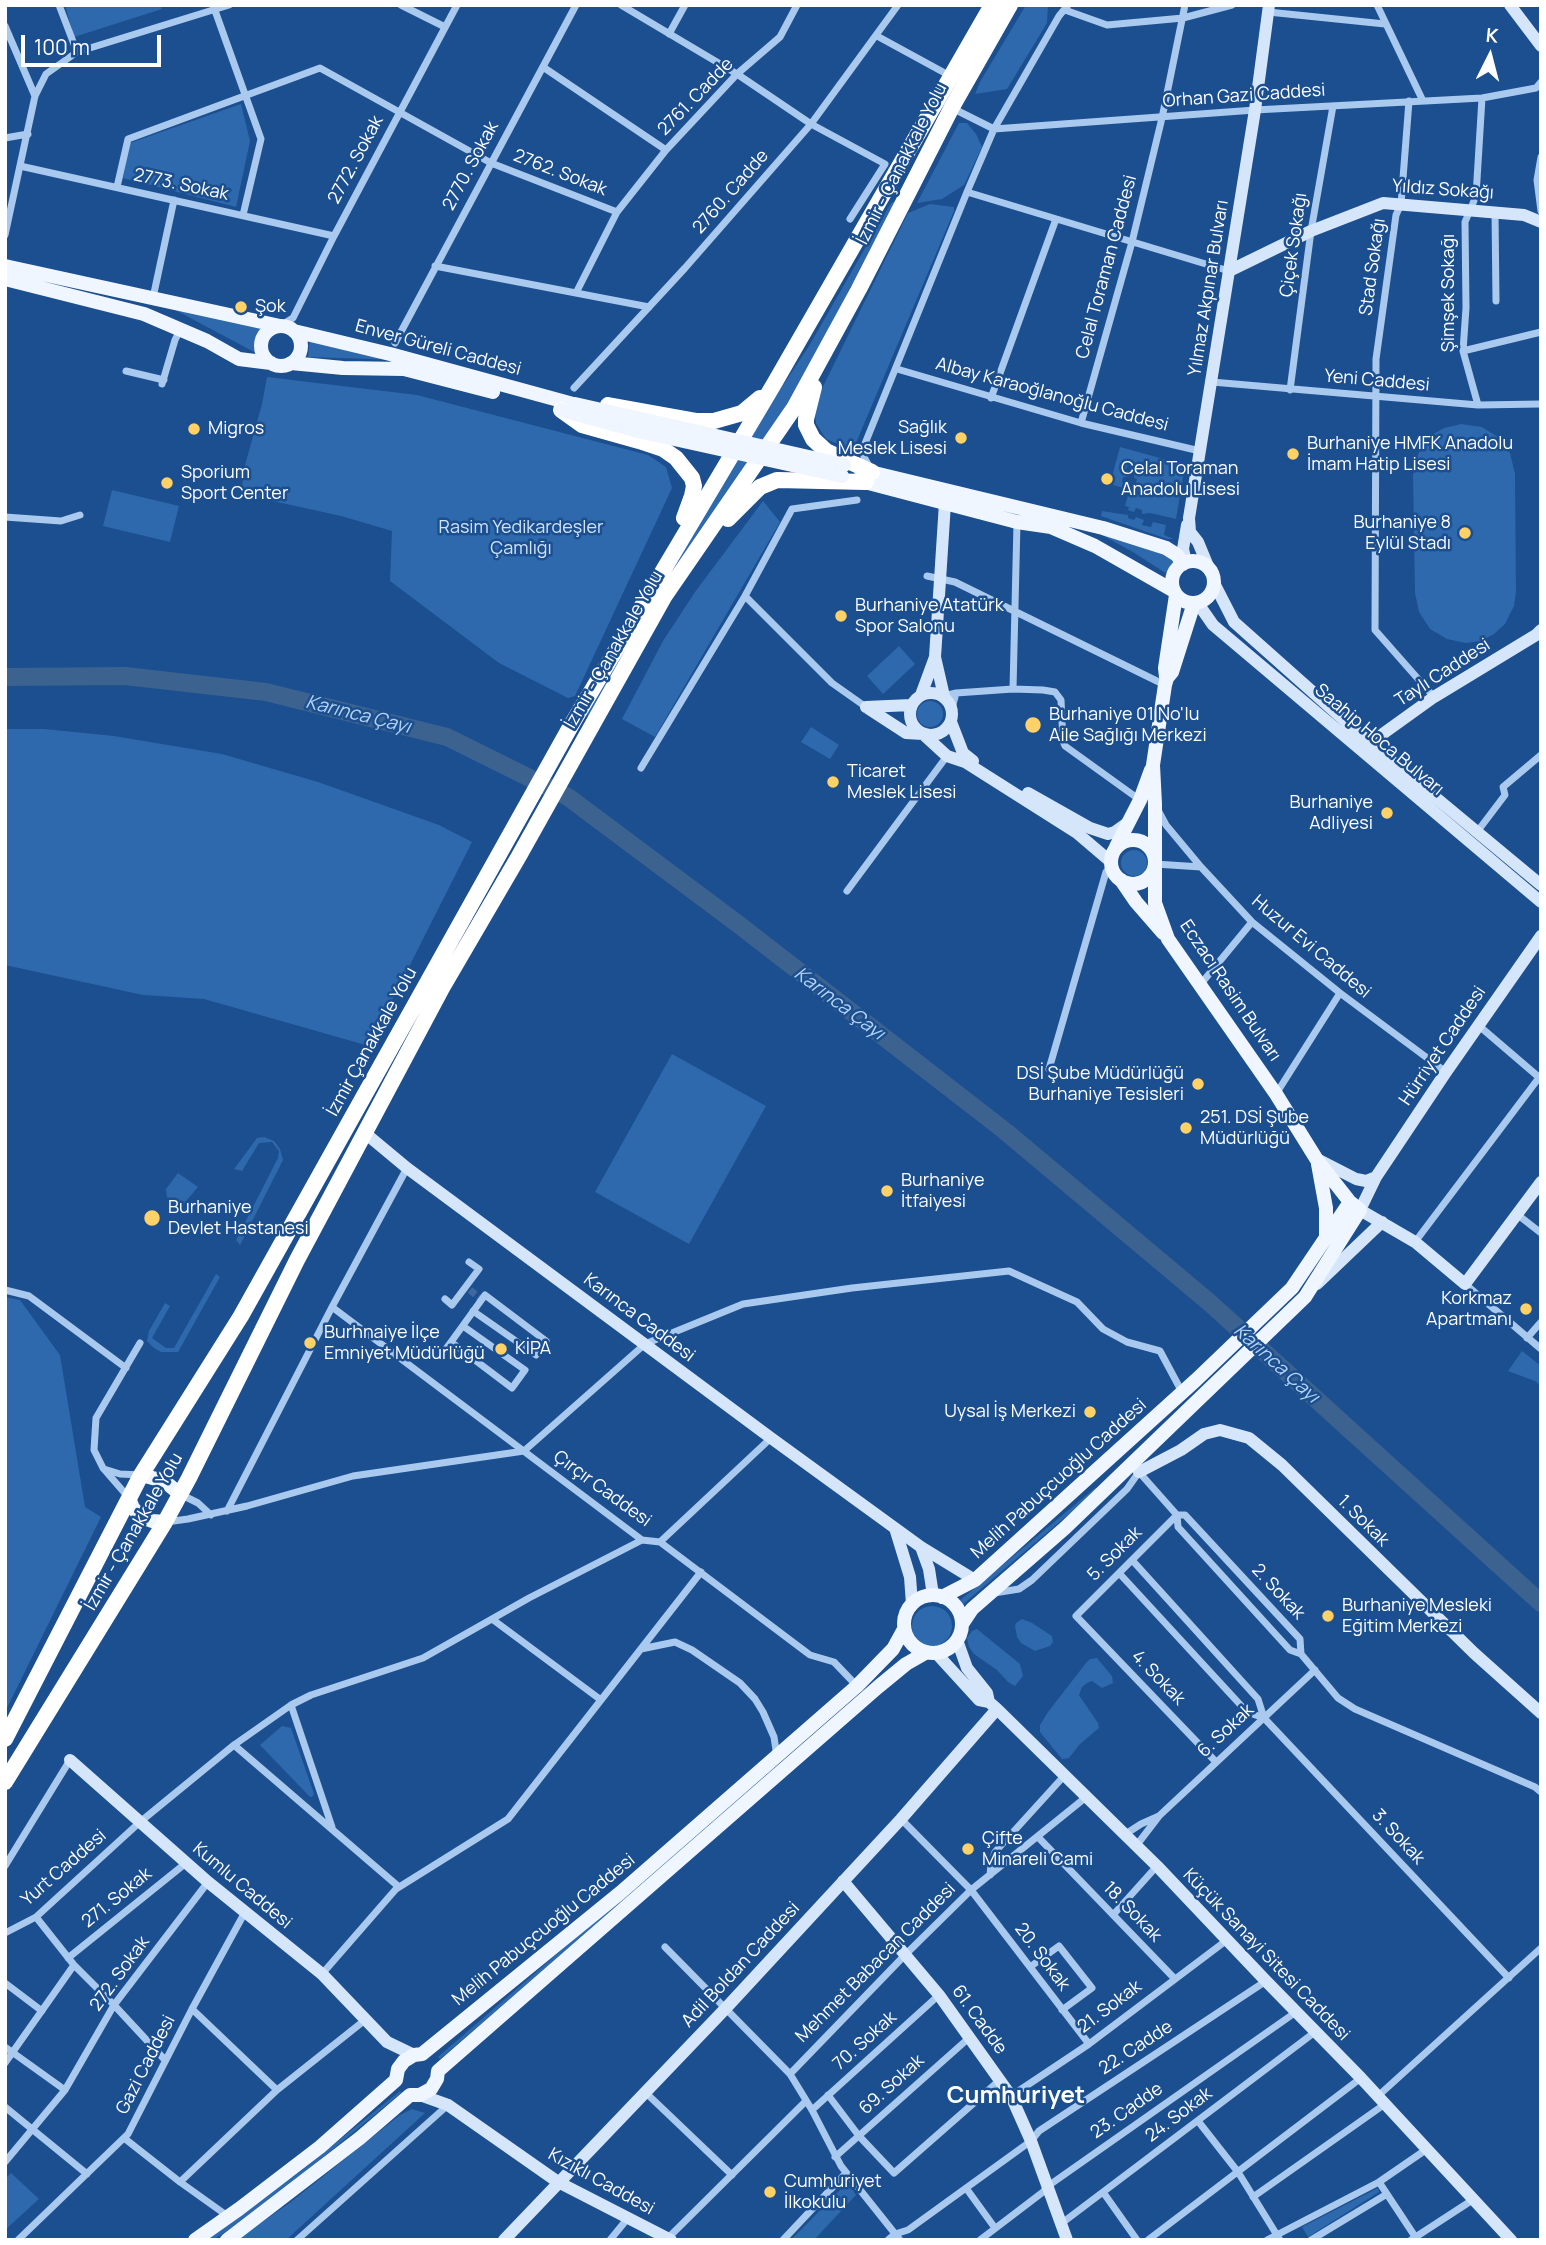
<!DOCTYPE html>
<meta charset="utf-8">
<style>
body{margin:0}
#map{position:relative;width:1546px;height:2245px;overflow:hidden;background:#1b4f8f;font-family:Manrope,sans-serif}
canvas{display:block}
.frame{position:absolute;inset:0;border:7px solid #fff;pointer-events:none}
.north{position:absolute;left:1455px;top:21px;width:70px;height:70px;-webkit-text-stroke:5px #1b4f8f;paint-order:stroke;rotate:6deg;font-size:19px;font-weight:700;line-height:28px;text-align:center;color:#fff}
.north::after{content:'';display:block;margin:auto;width:24px;height:32px;background:#fff;clip-path:polygon(50% 0,100% 100%,50% 72%,0 100%)}
.scale{position:absolute;left:21px;top:35px;width:140px;height:32px;box-sizing:border-box;border:4px solid #fff;border-top:0;padding-left:9px;font-size:21px;line-height:24px;white-space:nowrap;color:#fff;-webkit-text-stroke:5px #1b4f8f;paint-order:stroke}
</style>
<div id="map">
<canvas width="1546" height="2245"></canvas>
<div class="frame"></div>
<div class="north">K</div>
<div class="scale">100 m</div>
</div>
<script>
const c = document.querySelector('canvas').getContext('2d');
c.lineJoin = 'round';
function fillPath(path, color) { c.fillStyle = color; c.fill(path, 'evenodd'); }
const shape = rows => new Path2D(rows.map(r => 'M' + r).join(''));
function trace(path, color, width, dash) { c.strokeStyle = color; c.lineWidth = width; c.lineCap = dash ? 'butt' : 'round'; c.setLineDash(dash || []); c.stroke(path); }
function write(font, color, halo, rows, align = 'center') {
  c.font = font + ' Manrope,sans-serif'; c.lineWidth = 5; c.setLineDash([]); c.textBaseline = 'middle'; c.strokeStyle = halo; c.fillStyle = color; for (const [text, x, y, turn = 0] of rows) {
    c.save(); c.translate(x, y); c.rotate((+turn || 0) * Math.PI / 180); c.textAlign = isNaN(turn) ? turn : align; if (halo) c.strokeText(text, 0, 0); c.fillText(text, 0, 0); c.restore();
  }
}
fillPath(shape([
 [65,5,160,5,162,9,74,37],
 [1026,5,1048,5,1047,23,1007,89,975,94,980,82],
 [241,104,250,141,236,207,123,178,130,143],
 [959,123,967,123,976,134,982,147,964,185,942,199,917,203],
 [895,201,839,310,764,445,672,573,588,716,584,712,748,438,809,346,891,203],
 [930,204,954,207,954,211,853,450,826,439,816,423,814,405,908,213],
 [166,305,264,329,255,341,256,353],
 [310,337,400,360,308,357],
 [267,377,417,395,648,455,666,467,672,488,575,696,568,698,499,663,390,581,392,531,341,516,241,494,245,465,262,404],
 [1461,424,1482,427,1501,439,1510,453,1515,474,1516,592,1514,606,1505,624,1494,634,1481,641,1466,643,1447,639,1430,629,1419,612,1415,593,1413,475,1416,459,1423,444,1430,436,1444,428],
 [1120,447,1185,465,1176,519,1150,513,1142,514,1142,510,1136,508,1134,512,1128,510,1129,507,1125,506,1129,492,1141,495,1142,492,1130,489,1131,486,1135,487,1137,479,1134,478,1134,475,1137,475,1140,466,1128,462,1125,473,1128,474,1127,477,1123,477,1122,482,1124,484,1123,488,1110,484],
 [112,490,179,506,170,542,103,526],
 [763,501,780,522,655,737,622,719,663,641,695,592],
 [1102,511,1128,515,1128,518,1134,520,1136,517,1144,520,1142,525,1151,527,1153,522,1166,525,1164,535,1174,539,1167,539,1101,516],
 [1100,534,1176,557,1167,574,1133,552],
 [899,646,915,664,883,694,867,676],
 '917 714a13 13 0 1 1 26 0a13 13 0 1 1-26 0Z',
 [811,727,839,745,830,759,801,742],
 [5,729,44,729,114,736,222,754,318,782,439,825,472,842,369,1046,204,999,143,995,5,965],
 '1121 863a13 13 0 1 1 26 0a13 13 0 1 1-26 0Z',
 [672,1054,766,1106,689,1244,595,1192],
 [264,1137,274,1141,280,1149,283,1160,240,1245,236,1240,278,1158,279,1151,272,1142,259,1143,242,1171,234,1169,257,1138],
 [178,1173,198,1187,181,1207,167,1197,166,1189],
 [216,1274,220,1277,178,1352,161,1352,154,1348,147,1341,149,1331,165,1303,170,1306,152,1338,166,1348,174,1348],
 [5,1297,20,1300,60,1355,85,1507,101,1517,5,1712],
 [1522,1351,1541,1366,1541,1386,1535,1381,1508,1371],
 [1095,1488,1097,1490,961,1606,958,1602],
 '912 1626a20 20 0 1 1 40 0a20 20 0 1 1-40 0Z',
 [1022,1619,1032,1623,1052,1636,1053,1642,1050,1646,1035,1651,1021,1643,1017,1637,1015,1626,1016,1623],
 [977,1629,1020,1664,1023,1676,1015,1686,1008,1682,997,1670,974,1654,969,1647,967,1638,972,1631],
 [1097,1658,1112,1676,1113,1683,1102,1688,1092,1681,1087,1683,1082,1687,1079,1695,1098,1723,1099,1728,1080,1744,1069,1758,1062,1759,1040,1732,1040,1725,1048,1712,1086,1663,1090,1659],
 [282,1726,291,1728,314,1794,312,1797,310,1797,260,1745],
 [774,1766,775,1769,756,1788,440,2059,438,2057],
 [400,2091,401,2093,304,2173,228,2230,213,2240,206,2240,301,2171],
 [412,2109,425,2113,286,2240,236,2240,291,2202,400,2115],
 [11,2173,39,2199,5,2230,5,2179],
 [850,2186,856,2195,814,2240,791,2240,841,2189],
 [1378,2188,1379,2192,1308,2237,1302,2227]
]), '#2e69ad');
trace(shape([
 [5,677,125,676,266,692,447,737,568,797,738,924,1005,1131,1210,1303,1541,1603]
]), '#3c6290', 18);
trace(shape([
 [470,1290,482,1300]
]), '#3d69a0', 7, [7, 3.5]);
trace(shape([
 [59,5,77,52],
 [213,5,261,139,243,215],
 [401,5,445,27],
 [621,5,737,74,811,124,885,164,850,219],
 [1377,5,1423,101],
 [1065,10,1107,25,1183,18,1232,5],
 [1268,12,1385,24],
 [5,26,35,96],
 [669,34,685,5],
 [877,36,943,72],
 [543,67,666,150],
 [1409,101,1401,204,1396,215,1376,359,1375,630,1434,697],
 [952,108,994,129,1255,110,1482,98,1536,88,1541,82],
 [5,138,28,134],
 [1541,157,1537,180,1541,211],
 [20,166,334,236],
 [117,187,128,139,320,68,491,163,617,212],
 [967,192,1229,271],
 [1495,212,1496,301],
 [5,235,35,96,46,74,77,52,229,5],
 [435,266,649,307],
 [154,293,174,200],
 [576,293,617,212,666,150,737,74,780,37,797,5],
 [280,326,293,318,334,236,457,5],
 [395,343,576,5],
 [1463,351,1541,332],
 [897,369,1081,423,1200,451],
 [126,371,164,380],
 [1212,382,1478,405,1541,404],
 [162,384,175,340,180,330],
 [574,388,685,268,811,124,898,5],
 [1290,390,1311,231,1333,106],
 [991,398,1056,219],
 [1478,405,1463,351,1466,308,1465,222,1476,196,1482,98],
 [1081,423,1132,242,1162,118,1185,5],
 [870,468,864,457,864,446,967,192,994,129,1059,16,1068,5],
 [5,517,61,521,80,515],
 [927,576,955,582,1165,685],
 [745,596,832,683,866,707],
 [1013,689,1017,523],
 [944,696,956,693,1013,689,1043,690,1055,692,1061,700,1063,741,1065,746,1140,800],
 [952,708,956,693],
 [641,768,745,596,792,509,857,500],
 [1159,812,1166,825,1201,867],
 [1477,832,1505,795,1503,787,1541,755],
 [1155,864,1201,867,1252,922,1340,993,1446,1072],
 [847,891,947,756],
 [1200,985,1252,922],
 [1478,1025,1541,1079],
 [1049,1069,1106,872,1111,867],
 [1276,1094,1340,993],
 [1518,1215,1541,1233],
 [1415,1242,1541,1075],
 [1465,1284,1541,1349],
 [5,1290,29,1296,126,1368],
 [445,1299,452,1305,479,1269,469,1262],
 [332,1307,642,1540,660,1542,810,1655,834,1662,857,1686],
 [1527,1338,1541,1322],
 [451,1342,512,1388,525,1370,463,1326],
 [442,1354,451,1342,485,1295,546,1341,536,1355,473,1311],
 [104,1469,120,1474,141,1475],
 [1138,1471,1177,1515,1185,1515,1300,1639,1301,1654],
 [180,1494,198,1503,211,1515],
 [129,1498,103,1468,94,1450,96,1418,140,1343],
 [227,1511,332,1307,407,1168],
 [1177,1515,1076,1616,1216,1762],
 [1177,1515,1178,1527,1290,1650,1301,1654],
 [166,1522,188,1519,247,1506,353,1476,524,1451,645,1344,743,1304,852,1288,1009,1271,1077,1302,1103,1329,1127,1342,1160,1351,1182,1392],
 [660,1542,771,1438],
 [1132,1560,1258,1699,1264,1718],
 [1119,1573,1247,1712,1264,1718,1509,1978],
 [994,1593,1019,1589,1032,1580,1127,1489,1139,1472],
 [492,1619,601,1700],
 [641,1649,675,1642,692,1650,740,1683,755,1699,763,1712,774,1737,777,1757],
 [1301,1654,1338,1698,1355,1709,1535,1787,1541,1792],
 [291,1705,332,1827],
 [234,1745,399,1887],
 [1159,1816,1315,1670],
 [901,1819,971,1890,1089,2044],
 [1124,1835,1141,1824,1159,1816,1136,1846],
 [1038,1837,1174,1978],
 [5,1866,70,1760],
 [990,1875,991,1864,995,1852,1064,1776],
 [1113,1915,1157,1866],
 [36,1917,74,1965,114,2005,165,2060],
 [5,1933,36,1917,140,1822,234,1745,291,1705,311,1695,423,1658,529,1598,642,1540],
 [665,1947,790,2074,812,2110,841,2166,900,2240],
 [68,1958,186,1863],
 [1030,1967,1059,1946,1092,1988,1062,2010],
 [322,1974,396,1889,508,1819,701,1572],
 [5,1983,42,2011],
 [192,2009,277,2090],
 [5,2047,65,2090],
 [5,2063,74,1965],
 [790,2074,905,1955,971,1890,1085,1798],
 [645,2092,732,2175],
 [828,2095,859,2136,894,2173,1000,2080],
 [1011,2096,1089,2044,1227,1940],
 [1378,2096,1541,1948],
 [5,2107,87,2174],
 [812,2110,939,1995],
 [1198,2121,1238,2172,1280,2240],
 [124,2138,180,2182,229,2217],
 [835,2157,970,2037],
 [5,2162,65,2090,114,2005,208,1882],
 [180,2182,277,2090,365,2020],
 [1379,2182,1416,2238],
 [966,2188,995,2228],
 [1103,2192,1137,2240],
 [1253,2197,1385,2104],
 [1062,2223,1315,2032],
 [668,2238,806,2101],
 [18,2240,128,2134,192,2009,245,1912],
 [297,2240,448,2105],
 [610,2240,628,2218],
 [783,2240,846,2173],
 [888,2240,895,2234,908,2230,1031,2141,1039,2131,1266,1981],
 [980,2240,1043,2192,1048,2186,1296,2012],
 [1148,2240,1361,2078],
 [1267,2240,1379,2182,1427,2149],
 [1311,2240,1387,2194],
 [1411,2240,1474,2199]
]), '#a9c9ee', 7);
trace(shape([
 [1510,5,1541,46],
 [1229,271,1311,231,1383,203,1524,215,1541,222],
 [1186,562,1183,549,1187,525],
 [1210,571,1198,542,1190,532,1189,518,1255,110,1269,5],
 [1213,581,1234,622,1370,743,1541,885],
 [1197,602,1213,625,1541,902],
 [935,657,944,696],
 '910 714a21 21 0 1 1 42 0a21 21 0 1 1-42 0Z',
 [921,695,935,657,945,503],
 [866,707,906,733,923,734,947,756,965,762,1077,833,1111,862],
 [866,707,911,705],
 [951,722,963,753,973,761],
 [1370,743,1434,697,1536,635,1541,630],
 [1028,793,1090,828,1108,834,1115,832,1129,822],
 [1541,936,1446,1072,1376,1177,1360,1210,1415,1242,1465,1284,1541,1182],
 [365,1133,407,1168,771,1438,921,1547,975,1580],
 [1319,1160,1356,1179,1366,1181,1376,1177],
 [1317,1284,1382,1222],
 [1139,1472,1181,1450,1204,1434,1220,1430,1249,1438,1282,1465,1474,1653,1541,1713],
 [895,1528,910,1577,912,1604],
 [921,1547,929,1569,933,1595],
 [957,1640,967,1668,987,1693,989,1702],
 [936,1653,979,1700,989,1702,997,1709,1157,1866,1266,1981,1361,2078,1511,2240],
 [70,1760,208,1882,322,1974,387,2042,414,2055],
 [843,1881,939,1995,1011,2096,1031,2141,1067,2240],
 [420,2095,448,2105,558,2182,671,2240],
 [504,2240,726,2008,901,1819,997,1709]
]), '#d6e6fa', 12);
trace(shape([
 [5,266,280,326],
 [5,279,144,314,207,341,239,359,271,363],
 '261 346a20 20 0 1 1 40 0a20 20 0 1 1-40 0Z',
 [294,331,390,354,573,404],
 [291,363,343,368,404,369,493,392],
 [862,470,1103,528,1166,548,1177,555,1183,564],
 [857,480,1017,522,1051,527,1095,546,1174,591],
 '1172 582a21 21 0 1 1 42 0a21 21 0 1 1-42 0Z',
 [1166,677,1165,668,1176,595],
 '1111 862a22 22 0 1 1 44 0a22 22 0 1 1-44 0Z',
 [1116,847,1140,800,1151,770],
 [1121,880,1136,902,1163,933],
 [1318,1164,1326,1208,1326,1238],
 [141,1475,164,1481,180,1494],
 [129,1498,133,1508,141,1517,152,1521,165,1522],
 '904 1624a29 29 0 1 1 58 0a29 29 0 1 1-58 0Z',
 [942,1597,975,1580,1196,1380,1292,1288,1350,1202],
 [962,1624,972,1609,1065,1528,1305,1297,1360,1210,1350,1202,1317,1160,1276,1094,1168,939,1155,903,1155,804,1153,765,1165,685,1167,678,1172,672,1194,603],
 [195,2240,239,2209,320,2147,396,2080,398,2069,404,2061,414,2055,422,2054,620,1893,857,1686,893,1649,904,1629],
 [227,2240,360,2138,410,2095,420,2095,431,2089,437,2079,438,2071,878,1687,906,1664,927,1652]
]), '#f0f6ff', 14);
trace(shape([
 [814,387,806,419,806,425,813,439,826,451,872,472],
 [608,405,697,421,714,421,742,413,760,398],
 [561,410,582,425,639,441,663,449,676,458,692,478,694,486,692,496,684,518],
 [728,519,760,487,777,480,866,482],
 [5,1739,141,1475,241,1316,573,722,774,384,992,5],
 [5,1782,165,1522,189,1478,297,1260,442,988,519,856,664,597,794,408,859,289,952,107,1010,5]
]), '#fff', 16);
trace(shape([
 [575,404,844,465],
 [561,410,638,431,842,476]
]), '#f0f6ff', 14);
for (const [x, y, r, color] of [
 [241,307,7,"#ffd166"],
 [194,429,7,"#ffd166"],
 [961,438,7,"#ffd166"],
 [1293,454,7,"#ffd166"],
 [1107,479,7,"#ffd166"],
 [167,483,7,"#ffd166"],
 [1465,533,7,"#ffd166"],
 [841,616,7,"#ffd166"],
 [1033,725,9,"#ffd166"],
 [833,782,7,"#ffd166"],
 [1387,813,7,"#ffd166"],
 [1198,1084,7,"#ffd166"],
 [1186,1128,7,"#ffd166"],
 [887,1191,7,"#ffd166"],
 [152,1218,9,"#ffd166"],
 [1526,1309,7,"#ffd166"],
 [310,1343,7,"#ffd166"],
 [501,1349,7,"#ffd166"],
 [1090,1412,7,"#ffd166"],
 [1328,1616,7,"#ffd166"],
 [968,1849,7,"#ffd166"],
 [770,2192,7,"#ffd166"]
]) { const dot = new Path2D(); dot.arc(x, y, r, 0, 2 * Math.PI); c.fillStyle = color; c.fill(dot); trace(dot, '#1b4f8f', 2.5); }
write('18px', '#fff', '#1b4f8f', [
 ["Orhan Gazi Caddesi",1244,96,-4],
 ["2761. Cadde",696,97,-46],
 ["2772. Sokak",356,160,-62],
 ["İzmir - Çanakkale Yolu",902,164,-63],
 ["2770. Sokak",471,166,-62],
 ["2762. Sokak",560,173,21],
 ["2773. Sokak",181,185,12],
 ["Yıldız Sokağı",1443,190,4],
 ["2760. Cadde",731,192,-49],
 ["Çiçek Sokağı",1294,245,-82],
 ["Celal Toraman Caddesi",1107,267,-75],
 ["Stad Sokağı",1373,267,-82],
 ["Yılmaz Akpınar Bulvarı",1209,288,-81],
 ["Şimşek Sokağı",1449,293,-90],
 ["Enver Güreli Caddesi",438,348,15],
 ["Yeni Caddesi",1377,381,5],
 ["Albay Karaoğlanoğlu Caddesi",1052,395,15],
 ["İzmir - Çanakkale Yolu",614,650,-60],
 ["Taylı Caddesi",1443,673,-33],
 ["Saahip Hoca Bulvarı",1379,740,40],
 ["Huzur Evi Caddesi",1311,947,40],
 ["Eczacı Rasim Bulvarı",1230,991,56],
 ["İzmir Çanakkale Yolu",372,1042,-61],
 ["Hürriyet Caddesi",1443,1046,-56],
 ["Karınca Caddesi",639,1318,37],
 ["Melih Pabuçcuoğlu Caddesi",1059,1479,-42],
 ["Çırçır Caddesi",602,1489,36],
 ["1. Sokak",1363,1521,45],
 ["İzmir - Çanakkale Yolu",134,1532,-60],
 ["5. Sokak",1115,1554,-45],
 ["2. Sokak",1278,1592,47],
 ["4. Sokak",1158,1678,46],
 ["6. Sokak",1226,1731,-43],
 ["3. Sokak",1398,1837,47],
 ["Yurt Caddesi",64,1868,-41],
 ["Kumlu Caddesi",242,1886,40],
 ["271. Sokak",117,1898,-39],
 ["18. Sokak",1132,1912,46],
 ["Melih Pabuçcuoğlu Caddesi",544,1930,-39],
 ["Küçük Sanayi Sitesi Caddesi",1266,1955,46],
 ["20. Sokak",1042,1957,53],
 ["Mehmet Babacan Caddesi",876,1963,-45],
 ["Adil Boldan Caddesi",741,1965,-47],
 ["272. Sokak",120,1974,-54],
 ["21. Sokak",1110,2007,-37],
 ["61. Cadde",979,2020,54],
 ["70. Sokak",865,2041,-42],
 ["22. Cadde",1136,2048,-33],
 ["Gazi Caddesi",146,2065,-63],
 ["69. Sokak",892,2085,-42],
 ["23. Cadde",1127,2111,-35],
 ["24. Sokak",1179,2115,-37],
 ["Kızıklı Caddesi",601,2182,29]
]);
write('18px', '#fff', '#1b4f8f', [
 ["Şok",255,307],
 ["Sağlık",947,428,"right"],
 ["Meslek Lisesi",947,449,"right"],
 ["Migros",208,429],
 ["Burhaniye HMFK Anadolu",1307,444],
 ["İmam Hatip Lisesi",1307,465],
 ["Celal Toraman",1121,469],
 ["Anadolu Lisesi",1121,490],
 ["Sporium",181,473],
 ["Sport Center",181,494],
 ["Burhaniye 8",1451,523,"right"],
 ["Eylül Stadı",1451,544,"right"],
 ["Burhaniye Atatürk",855,606],
 ["Spor Salonu",855,627],
 ["Burhaniye 01 No'lu",1049,715],
 ["Aile Sağlığı Merkezi",1049,736],
 ["Ticaret",847,772],
 ["Meslek Lisesi",847,793],
 ["Burhaniye",1373,803,"right"],
 ["Adliyesi",1373,824,"right"],
 ["DSİ Şube Müdürlüğü",1184,1074,"right"],
 ["Burhaniye Tesisleri",1184,1095,"right"],
 ["251. DSİ Şube",1200,1118],
 ["Müdürlüğü",1200,1139],
 ["Burhaniye",901,1181],
 ["İtfaiyesi",901,1202],
 ["Burhaniye",168,1208],
 ["Devlet Hastanesi",168,1229],
 ["Korkmaz",1512,1299,"right"],
 ["Apartmanı",1512,1320,"right"],
 ["Burhnaiye İlçe",324,1333],
 ["Emniyet Müdürlüğü",324,1354],
 ["KİPA",515,1349],
 ["Uysal İş Merkezi",1076,1412,"right"],
 ["Burhaniye Mesleki",1342,1606],
 ["Eğitim Merkezi",1342,1627],
 ["Çifte",982,1839],
 ["Minareli Cami",982,1860],
 ["Cumhuriyet",784,2182],
 ["İlkokulu",784,2203]
], 'left');
write('18px', '#cfe3fa', '#1b4f8f', [
 ["Rasim Yedikardeşler",521,528],
 ["Çamlığı",521,549]
]);
write('italic 19px', '#b5d3f5', '#1b4f8f', [
 ["Karınca Çayı",358,715,14],
 ["Karınca Çayı",839,1004,37],
 ["Karınca Çayı",1276,1364,42]
]);
write('bold 24px', '#fff', '#1b4f8f', [
 ["Cumhuriyet",1016,2096]
]);
</script>
